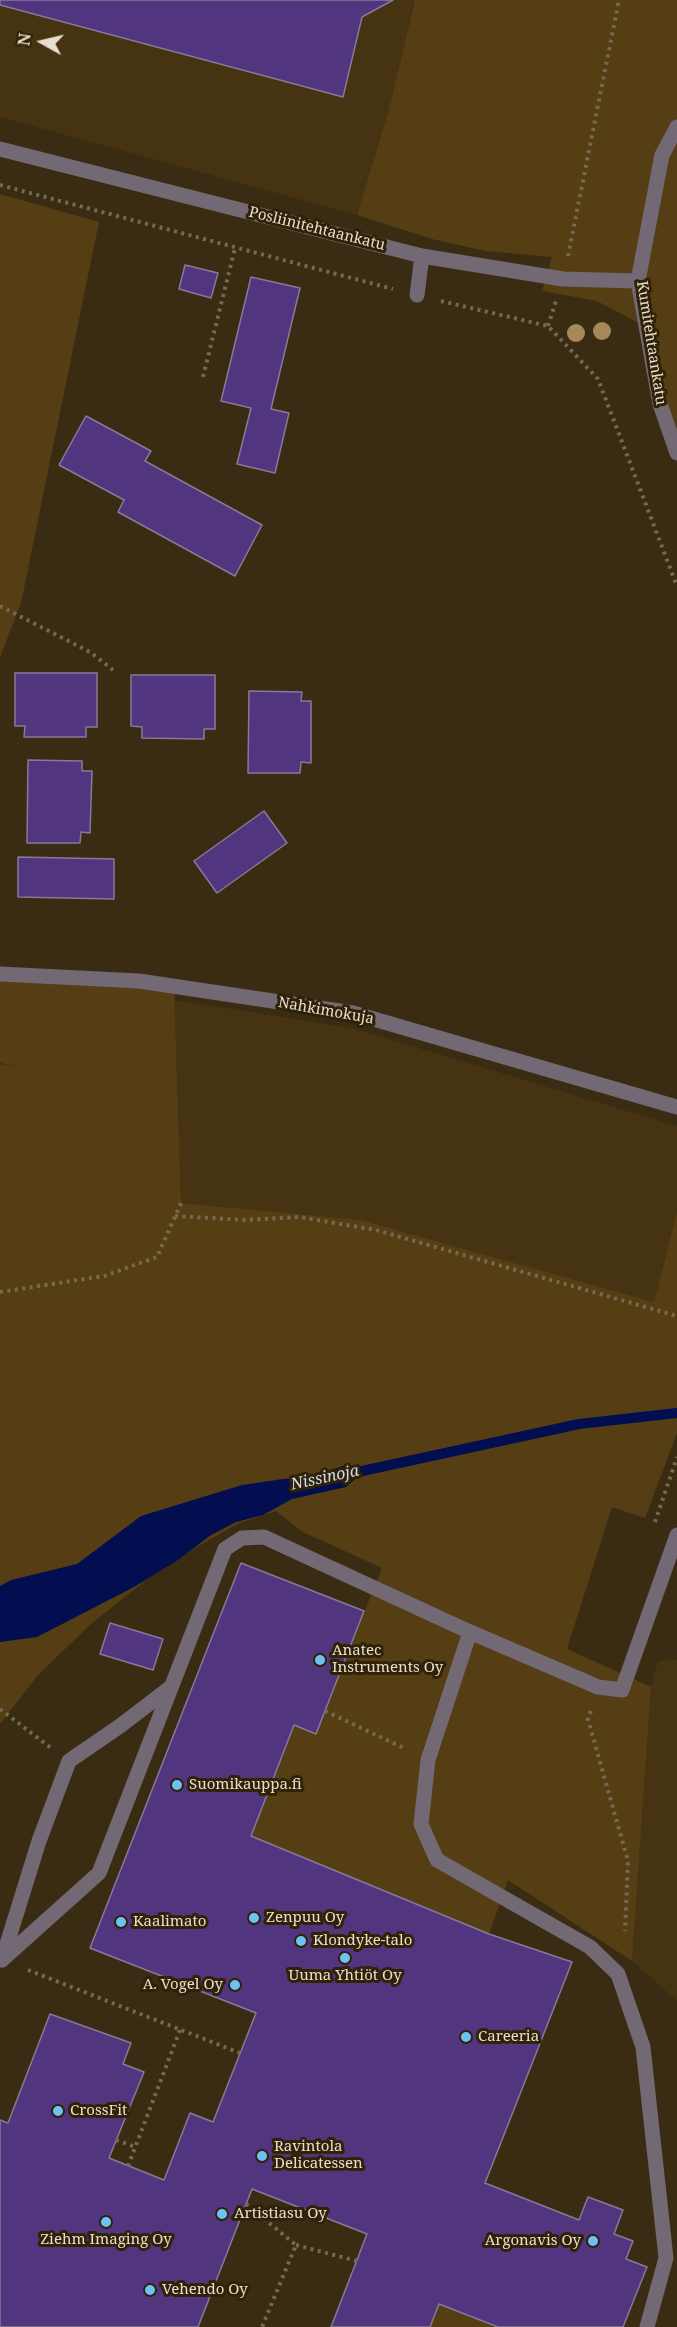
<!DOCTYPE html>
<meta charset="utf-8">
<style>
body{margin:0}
#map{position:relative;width:677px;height:2327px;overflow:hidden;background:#3a2c12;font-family:"Noto Serif",serif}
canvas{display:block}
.north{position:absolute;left:12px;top:12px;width:60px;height:60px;-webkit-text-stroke:4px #302207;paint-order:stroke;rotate:278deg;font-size:16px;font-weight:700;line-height:24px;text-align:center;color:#e7decf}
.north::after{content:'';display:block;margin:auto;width:21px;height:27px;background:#e7decf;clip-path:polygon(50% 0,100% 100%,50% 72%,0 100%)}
</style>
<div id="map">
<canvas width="677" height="2327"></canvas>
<div class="north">N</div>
</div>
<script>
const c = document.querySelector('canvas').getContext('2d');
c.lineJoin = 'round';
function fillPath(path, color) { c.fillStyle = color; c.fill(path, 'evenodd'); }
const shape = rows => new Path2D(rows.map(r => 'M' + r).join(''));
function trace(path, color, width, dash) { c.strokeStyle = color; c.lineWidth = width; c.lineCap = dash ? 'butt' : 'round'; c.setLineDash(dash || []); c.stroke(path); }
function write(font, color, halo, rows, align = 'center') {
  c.font = font + ' "Noto Serif",serif'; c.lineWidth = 6; c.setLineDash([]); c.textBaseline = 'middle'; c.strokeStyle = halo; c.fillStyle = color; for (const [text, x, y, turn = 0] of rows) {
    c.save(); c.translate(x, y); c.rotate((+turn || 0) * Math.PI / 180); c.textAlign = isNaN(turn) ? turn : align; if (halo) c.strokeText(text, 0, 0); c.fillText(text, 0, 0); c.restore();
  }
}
fillPath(shape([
 [0,0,415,0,389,109,357,215,0,117],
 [174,986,175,1000,352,1028,677,1126,677,1212,654,1302,361,1220,181,1203],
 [677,1660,677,2001,632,1961,651,1687,658,1661]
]), '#453311');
fillPath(shape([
 [415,0,677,0,677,453,646,327,597,301,542,291,552,257,486,251,432,239,357,215,389,109],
 [0,194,99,222,21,603,0,657],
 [0,974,174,986,181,1203,361,1220,654,1302,677,1212,677,1433,645,1518,612,1507,567,1649,651,1687,632,1961,508,1880,489,1934,251,1836,294,1725,316,1733,382,1568,303,1532,276,1511,239,1523,164,1566,92,1623,38,1675,0,1724,0,1064,24,1068,0,1063],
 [439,2304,498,2327,430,2327]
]), '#553e14');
fillPath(shape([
 [346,1465,365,1470,346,1487,292,1499,263,1515,236,1522,211,1535,178,1560,134,1587,37,1637,0,1642,0,1586,11,1580,77,1564,141,1516,242,1485,283,1479,306,1478]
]), '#020e50');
trace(shape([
 [353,1473,579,1424,677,1413]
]), '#020e50', 10);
const building = shape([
 [0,0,393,0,362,17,343,97,0,5,0,0],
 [185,265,218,273,211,298,179,289,185,265],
 [251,277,300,288,271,409,289,413,275,473,237,464,251,408,221,401,251,277],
 [86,416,151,451,145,461,262,525,235,576,118,512,124,500,59,465,86,416],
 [15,673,97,673,97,727,86,727,86,737,24,737,25,726,15,726,15,673],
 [131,675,215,675,215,729,204,729,204,739,142,738,142,727,131,726,131,675],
 [249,691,302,692,301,701,311,701,311,763,301,762,300,773,248,773,249,691],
 [28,760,82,761,82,771,92,771,90,833,81,832,80,843,27,843,28,760],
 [264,811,287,843,217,893,194,861,264,811],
 [18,857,114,859,114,899,18,897,18,857],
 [241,1563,364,1611,316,1734,294,1725,251,1836,489,1934,572,1962,485,2183,579,2220,588,2197,623,2210,614,2234,633,2241,626,2259,647,2267,623,2327,498,2327,439,2304,430,2327,331,2327,367,2234,252,2189,198,2327,0,2327,0,2120,8,2123,50,2014,131,2043,123,2064,144,2072,109,2158,164,2180,190,2113,213,2122,256,2013,90,1948,241,1563],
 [110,1623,163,1639,153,1670,100,1654,110,1623]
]);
fillPath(building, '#51357e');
trace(building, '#847b98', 1.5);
trace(shape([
 [0,185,393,289],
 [568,256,619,0],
 [441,301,548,326,598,379,677,586],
 [548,326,556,301],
 [203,377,235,248],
 [0,606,90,652,113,670],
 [175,1216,246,1220,300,1217,376,1230,677,1316],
 [0,1292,104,1276,157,1257,181,1203],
 [655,1522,677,1457],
 [0,1709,51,1748],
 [325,1711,406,1749],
 [591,1711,588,1719,591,1730,628,1861,625,1931],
 [28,1970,240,2053],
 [116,2140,135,2147],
 [128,2166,180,2030],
 [246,2204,296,2245,262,2327],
 [296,2245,357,2261]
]), '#756952', 4, [3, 4.5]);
trace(shape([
 [677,127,662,155,638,281,660,404,677,453],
 [0,149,422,256,563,279,638,281],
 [417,295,422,256],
 [0,974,139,981,353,1013,677,1107],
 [470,1632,428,1760,421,1824,437,1860,590,1947,618,1974,643,2047,666,2258,647,2327],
 [2,1960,99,1873,225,1549,242,1538,264,1537,470,1632,598,1687,622,1690,677,1535],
 [2,1960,39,1841,69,1761,120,1726,171,1687]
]), '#726974', 15);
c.fillStyle = '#a5895c';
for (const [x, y] of [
 [602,331],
 [576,333]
]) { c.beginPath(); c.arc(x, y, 9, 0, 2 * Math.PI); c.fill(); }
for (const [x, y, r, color] of [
 [320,1660,6,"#6ec2f3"],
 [177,1785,6,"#6ec2f3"],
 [254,1918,6,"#6ec2f3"],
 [121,1922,6,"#6ec2f3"],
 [301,1941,6,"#6ec2f3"],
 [345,1958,6,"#6ec2f3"],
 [235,1985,6,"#6ec2f3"],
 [466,2037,6,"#6ec2f3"],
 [58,2111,6,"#6ec2f3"],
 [262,2156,6,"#6ec2f3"],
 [222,2214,6,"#6ec2f3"],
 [106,2222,6,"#6ec2f3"],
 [593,2241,6,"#6ec2f3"],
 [150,2290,6,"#6ec2f3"]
]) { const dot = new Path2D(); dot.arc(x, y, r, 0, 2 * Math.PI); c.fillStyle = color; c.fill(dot); trace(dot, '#302207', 2); }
write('15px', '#e7decf', '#302207', [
 ["Posliinitehtaankatu",317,229,14],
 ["Kumitehtaankatu",651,343,81],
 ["Nahkimokuja",326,1011,10]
]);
write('15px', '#e7decf', '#302207', [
 ["Anatec",332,1651],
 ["Instruments Oy",332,1668],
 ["Suomikauppa.fi",189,1785],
 ["Zenpuu Oy",266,1918],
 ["Kaalimato",133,1922],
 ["Klondyke-talo",313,1941],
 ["Uuma Yhtiöt Oy",345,1976,"center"],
 ["A. Vogel Oy",223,1985,"right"],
 ["Careeria",478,2037],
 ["CrossFit",70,2111],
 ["Ravintola",274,2147],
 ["Delicatessen",274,2164],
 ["Artistiasu Oy",234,2214],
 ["Ziehm Imaging Oy",106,2240,"center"],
 ["Argonavis Oy",581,2241,"right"],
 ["Vehendo Oy",162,2290]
], 'left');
write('italic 16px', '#d1dbef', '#302207', [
 ["Nissinoja",325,1478,-12]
]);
</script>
